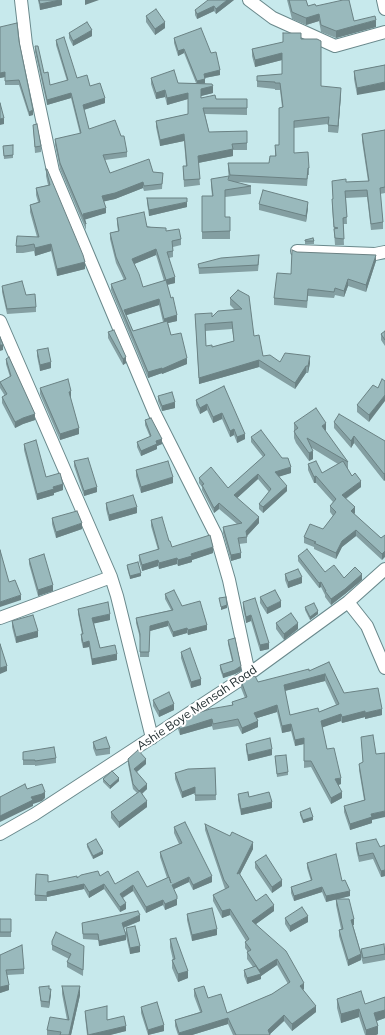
<!DOCTYPE html>
<style>
body{margin:0}
canvas{display:block;background:#c7e9ec}
</style>
<canvas width="385" height="1035"></canvas>
<script>
const c = document.querySelector('canvas').getContext('2d');
c.lineJoin = 'round';
const shape = rows => new Path2D(rows.map(r => 'M' + r).join(''));
function trace(path, color, width, dash) { c.strokeStyle = color; c.lineWidth = width; c.lineCap = dash ? 'butt' : 'round'; c.setLineDash(dash || []); c.stroke(path); }
function fillPath(path, color) { c.fillStyle = color; c.fill(path, 'evenodd'); }
function write(font, color, halo, rows, align = 'center') {
  c.font = font + ' Mulish,sans-serif'; c.lineWidth = 4; c.setLineDash([]); c.textBaseline = 'middle'; c.strokeStyle = halo; c.fillStyle = color; for (const [text, x, y, turn = 0] of rows) {
    c.save(); c.translate(x, y); c.rotate((+turn || 0) * Math.PI / 180); c.textAlign = isNaN(turn) ? turn : align; if (halo) c.strokeText(text, 0, 0); c.fillText(text, 0, 0); c.restore();
  }
}
const minor = shape([
 [21,0,26,44,53,171,155,414,216,535,229,580,249,674],
 [249,0,273,18,335,46,385,32],
 [383,0,385,9],
 [297,251,375,254,385,252],
 [0,321,111,577],
 [348,602,367,626,385,668],
 [0,618,111,577,117,596,152,738],
 [0,834,35,814,249,674,348,602,385,569]
]);
trace(minor, '#6a898c', 14);
trace(minor, '#fff', 12);
fillPath(shape([
 [38,0,62,0,62,5,40,10],
 [234,0,216,14,214,11,197,19,195,15,195,10],
 [287,0,306,0,308,6,316,6,354,21,376,27,336,38,321,32,319,21,306,25,292,19],
 [146,16,165,28,155,35,146,22],
 [0,27,19,41,33,115,29,116,19,85,5,85,5,77,0,78],
 [69,33,92,36,73,46,69,38],
 [174,38,211,53,220,75,205,78,205,83,213,93,201,96,201,98,216,99,247,99,247,115,205,114,209,132,247,131,247,150,233,150,233,156,198,163,200,185,184,187,183,166,186,166,184,141,160,146,156,127,156,121,188,114,188,99,167,105,165,97,156,99,151,84,151,78,178,83,196,83,184,53,178,56,174,43],
 [301,39,321,86,341,94,338,133,328,132,328,124,294,128,294,153,309,168,309,175,308,175,307,186,236,182,251,186,251,194,225,197,225,217,230,217,230,239,202,239,202,196,212,196,211,186,211,179,229,180,228,170,228,163,269,163,275,156,275,145,279,145,282,107,280,90,275,90,275,89,257,87,257,76,282,74,282,60,255,67,252,56,252,49],
 [56,40,77,78,90,86,105,103,84,110,89,129,127,152,127,157,105,160,110,173,153,172,163,173,162,189,144,191,143,188,115,199,104,201,106,213,85,219,86,224,86,230,60,169,55,145,55,139,80,134,71,98,47,105,35,52,35,46,44,73,50,85,67,81,56,45],
 [385,65,357,95,354,79,354,71],
 [33,125,41,146,41,152,35,153],
 [385,130,385,193,380,194,383,222,383,229,371,230,367,197,346,198,347,224,343,224,344,245,335,245,332,206,332,199,333,199,332,181,346,182,368,181,362,141,362,134],
 [13,145,13,158,4,159,3,146],
 [46,169,85,269,57,276,51,251,35,256,34,251,23,253,16,253,16,246,37,237,30,212,30,205,38,202,36,195,36,188,48,185,46,176],
 [147,198,187,207,149,216,147,203],
 [259,204,308,208,306,222,259,210],
 [117,218,166,231,181,239,181,245,173,247,173,257,169,258,175,283,167,285,177,321,168,323,171,335,187,364,162,374,162,373,148,378,111,290,111,284,124,280,116,263,110,239,110,233,118,231,117,224],
 [156,255,164,281,143,287,134,264],
 [159,305,163,322,133,331,126,315],
 [305,240,314,241,314,244,305,244],
 [297,252,376,261,366,292,348,286,344,297,335,295,334,298,308,296,307,308,274,305,274,298,291,274],
 [259,261,258,271,199,274,198,264],
 [2,286,26,295,36,307,36,312,7,314,2,292],
 [238,290,254,336,263,356,280,362,310,363,308,373,306,373,295,389,259,367,199,384,195,314,212,317,235,310,230,305,230,298],
 [232,329,234,341,212,347,206,346,205,331],
 [385,331,385,346,381,340,381,334],
 [108,332,126,363,123,365,108,338],
 [37,350,51,368,40,371,37,356],
 [6,359,35,420,23,424,15,428,2,403,2,397,5,396,0,388,0,382,10,377,6,364],
 [224,386,245,439,237,443,234,435,230,437,222,419,213,423,207,410,200,414,196,405,196,400],
 [40,388,71,397,70,397,79,434,60,440,40,394],
 [378,388,369,422,357,412,357,405],
 [158,396,175,408,162,411,158,401],
 [145,420,162,444,157,446,157,449,141,456,137,447,137,442,150,437,145,425],
 [334,422,385,441,385,480,384,481,354,443,351,448,334,428],
 [294,423,326,430,325,431,348,462,348,470,352,476,361,487,346,499,355,513,354,514,381,538,385,535,382,560,356,536,342,547,336,559,314,549,314,547,304,543,304,537,323,529,333,516,330,512,330,506,333,502,316,483,314,483,308,470,308,464,322,473,338,464,312,448,313,459,309,461,296,443,294,438],
 [251,437,291,473,279,476,287,491,263,513,259,509,259,504,269,492,258,479,237,498,259,523,247,536,247,543,239,544,241,558,231,561,223,533,223,527,237,524,219,509,214,513,202,490,202,487,199,483,199,478,228,488,263,457,251,442],
 [24,444,46,477,63,490,54,493,54,495,37,500,24,450],
 [74,461,97,492,84,496,74,466],
 [136,470,173,483,141,493,136,476],
 [106,503,137,513,109,521,106,509],
 [52,518,82,529,56,538,52,524],
 [151,520,169,541,172,547,213,553,192,560,192,562,178,566,177,564,159,569,158,566,142,571,139,561,139,555,158,550,151,526],
 [298,556,325,572,344,578,362,580,345,594,331,605,325,597,325,595,321,587,319,588,298,561],
 [29,559,53,591,38,596,29,564],
 [127,565,141,576,130,579,127,568],
 [285,574,302,583,288,588,285,580],
 [165,594,182,606,207,630,188,635,187,633,173,637,168,626,150,631,149,657,140,657,140,638,136,623,136,618,171,610,165,599],
 [260,597,281,607,267,614,260,603],
 [243,602,269,649,260,651,251,621,246,623,243,608],
 [305,607,318,614,310,620,305,610],
 [78,609,110,620,94,623,100,648,117,660,92,665,89,647,83,648,81,640,81,634,82,634,78,614],
 [12,621,38,637,16,643,12,627],
 [276,623,298,629,284,640,276,629],
 [228,640,241,671,235,674,223,678,220,669,220,665,232,661,228,644],
 [181,652,201,685,191,688,181,658],
 [329,662,344,693,382,715,365,719,365,717,342,723,341,721,322,727,327,749,341,784,338,785,342,798,331,804,311,767,304,768,304,744,295,746,291,731,282,733,277,712,257,718,258,727,242,734,238,726,213,730,212,726,180,735,178,729,178,723,232,705,232,702,245,698,241,688,241,681,258,682,309,671],
 [325,681,336,705,319,712,290,715,285,691],
 [153,700,174,710,159,717,153,706],
 [361,737,372,823,350,830,344,812,344,806,364,800,359,770,359,764,363,762],
 [93,742,110,748,110,754,96,756,93,748],
 [246,744,272,755,248,761,246,750],
 [23,752,56,758,56,763,35,766,35,765,23,765],
 [275,756,288,772,288,775,277,777],
 [128,759,146,764,137,772,147,789,142,794,147,807,119,828,111,818,111,812,137,793,133,789,128,764],
 [215,768,216,800,195,801,195,793,182,798,175,779,175,773],
 [103,779,119,781,110,789,103,782],
 [238,794,249,797,272,808,241,815,238,800],
 [300,812,313,820,303,823,300,815],
 [205,824,253,849,240,874,256,901,274,911,256,924,304,989,303,990,316,1012,292,1031,284,1021,270,1034,270,1035,233,1035,228,1024,192,1035,178,1035,175,1026,175,1020,200,1012,194,996,194,989,208,998,227,1013,272,994,288,984,277,965,261,976,261,979,247,984,244,976,244,970,253,967,247,959,247,952,248,952,245,948,245,942,246,941,230,915,222,918,213,901,213,895,225,889,224,886,205,830],
 [174,827,212,882,193,890,189,882,174,889,177,905,165,910,163,905,146,913,133,891,123,898,126,909,120,912,104,889,89,898,84,889,47,897,47,901,35,901,35,895,48,882,77,878,100,876,115,884,147,887,167,878,160,857,160,852,179,844,174,833],
 [356,843,380,847,385,845,385,876,381,877,373,859,359,862,356,849],
 [87,844,103,854,93,859,87,847],
 [255,862,282,886,272,893,255,868],
 [307,863,342,881,350,896,338,899,354,925,353,925,361,953,361,949,385,951,385,960,363,964,361,957,361,960,348,966,339,936,339,930,341,929,336,905,336,899,326,902,322,892,294,901,291,893,291,887,311,881,307,868],
 [187,914,217,935,192,941,187,920],
 [285,918,308,922,290,932,285,924],
 [0,919,11,919,11,937,0,937],
 [140,921,124,928,126,933,126,928,140,952,130,954,126,936,126,940,99,946,98,940,83,939,82,923],
 [170,939,188,978,178,982,172,968,172,960,173,960,170,947],
 [52,941,84,946,83,976,67,967,67,962,69,959,52,950],
 [0,955,24,969,24,974,7,975,9,990,0,993],
 [62,986,80,995,71,1035,47,1035,47,1030,67,1020,62,994],
 [39,987,49,989,51,994,49,1008,41,1007],
 [385,997,385,1018,377,1021,378,1034,376,1035,365,1035,359,1017,341,1023,337,1008,337,999,365,1004],
 [141,1007,164,1031,148,1035,141,1013],
 [85,1011,107,1020,126,1031,110,1035,87,1035,85,1016]
]), '#849fa2');
fillPath(shape([
 [60,0,62,0,62,5,40,10,40,4],
 [85,0,99,0,85,5],
 [227,0,234,0,216,14,216,9],
 [214,6,214,11,197,19,197,14],
 [319,14,319,21,306,25,306,18],
 [376,20,376,27,336,38,336,31],
 [165,22,165,28,155,35,155,29],
 [92,30,92,36,73,46,73,41],
 [184,49,184,53,178,56,178,51],
 [282,53,282,60,255,67,255,60],
 [220,70,220,75,204,78,204,74],
 [5,72,5,77,0,78,0,73],
 [205,79,205,83,197,85,197,81],
 [385,82,385,90,357,95,357,88],
 [213,86,213,93,201,96,201,89],
 [341,88,341,94,338,133,338,126],
 [165,90,165,97,156,99,156,93],
 [71,93,71,98,47,105,47,100],
 [188,93,188,99,167,105,167,98],
 [105,98,105,103,83,110,83,105],
 [33,110,33,115,29,116,29,112],
 [4,118,4,124,0,125,0,119],
 [184,134,184,141,160,146,160,140],
 [233,149,233,156,198,163,198,156],
 [143,182,143,188,115,199,102,202,102,196],
 [187,202,187,207,149,216,149,210],
 [308,202,308,208,306,222,306,216],
 [106,208,106,213,84,220,83,214],
 [51,244,51,251,35,256,35,248],
 [156,249,156,255,132,265,132,259],
 [376,255,376,261,366,292,366,285],
 [85,262,85,269,57,276,57,269],
 [175,277,175,283,166,285,166,280],
 [348,279,348,286,344,297,344,291],
 [159,299,159,305,124,316,124,310],
 [177,315,177,321,164,324,164,319],
 [0,345,3,345,3,350,0,351],
 [310,356,310,363,308,373,308,366],
 [126,357,126,363,123,365,123,359],
 [187,358,187,364,162,374,162,369],
 [259,360,259,367,199,384,199,378],
 [51,362,51,368,40,371,40,365],
 [306,366,306,373,295,389,295,383],
 [162,368,162,373,148,378,148,372],
 [71,391,71,397,69,397,69,392],
 [385,395,385,401,369,422,369,415],
 [175,402,175,408,162,411,162,406],
 [207,404,207,410,200,414,200,408],
 [222,413,222,419,213,423,213,417],
 [35,414,35,420,23,424,15,428,15,422,23,418],
 [326,423,326,430,322,434,322,426],
 [79,428,79,434,60,440,60,434],
 [234,429,234,435,230,437,230,431],
 [245,434,245,439,237,443,237,437],
 [354,436,354,443,351,448,351,441],
 [162,439,162,444,157,446,157,449,141,456,141,451,156,441],
 [313,451,313,459,309,461,309,453],
 [291,467,291,473,275,478,275,472],
 [385,473,385,480,384,481,384,474],
 [258,474,258,479,234,501,234,495],
 [316,476,316,483,314,483,314,477],
 [173,477,173,483,141,493,141,487],
 [361,481,361,487,342,501,342,495],
 [63,484,63,490,54,493,54,495,37,500,37,494,53,487],
 [287,486,287,491,263,513,263,507],
 [97,487,97,492,84,496,84,491],
 [219,503,219,509,214,513,214,508],
 [137,507,137,513,109,521,109,515],
 [355,507,355,513,351,517,351,511],
 [259,517,259,523,246,537,246,531],
 [82,523,82,529,56,538,56,532],
 [356,530,356,536,342,547,336,559,336,553,342,541],
 [213,547,213,553,192,560,192,562,178,566,178,560,191,554],
 [385,551,385,557,382,560,382,554],
 [241,553,241,558,231,561,231,555],
 [177,558,177,564,159,569,159,563],
 [158,560,158,566,142,571,142,565],
 [141,573,141,576,130,579,130,576],
 [362,574,362,580,345,594,331,605,331,599],
 [302,577,302,583,288,588,288,582],
 [321,582,321,587,319,588,319,583],
 [53,585,53,591,38,596,38,590],
 [21,595,21,600,0,607,0,602],
 [281,601,281,607,267,614,267,608],
 [227,605,227,608,221,610,221,607],
 [318,611,318,614,310,620,310,617],
 [110,614,110,620,92,624,92,618],
 [251,615,251,621,246,623,246,617],
 [168,621,168,626,150,631,149,657,150,626],
 [298,623,298,629,284,640,284,634],
 [207,625,207,630,188,635,188,630],
 [187,628,187,633,173,637,173,632],
 [38,631,38,637,16,643,16,637],
 [89,641,89,647,83,648,83,643],
 [269,643,269,649,260,651,260,645],
 [117,654,117,660,92,665,92,659],
 [7,666,7,671,0,674,0,668],
 [241,666,241,671,235,674,223,678,223,674],
 [325,674,325,681,284,691,284,685],
 [201,679,201,685,191,688,191,682],
 [174,704,174,710,159,717,159,711],
 [277,705,277,712,254,719,254,713],
 [382,709,382,715,365,719,365,713],
 [365,711,365,717,342,723,342,717],
 [341,714,341,721,321,728,321,721],
 [212,719,212,726,180,735,180,729],
 [258,721,258,727,242,734,242,728],
 [291,724,291,731,282,733,282,726],
 [304,738,304,744,295,746,295,740],
 [272,749,272,755,248,761,248,755],
 [146,759,146,764,134,774,134,769],
 [119,778,119,781,110,789,110,786],
 [341,778,341,784,335,786,335,779],
 [147,784,147,789,139,796,139,791],
 [195,787,195,793,182,798,182,792],
 [45,792,45,798,42,801,33,804,33,806,0,822,0,816,31,797],
 [342,792,342,798,331,804,331,798],
 [147,801,147,807,119,828,119,822],
 [272,802,272,808,241,815,241,809],
 [385,811,385,817,372,820,372,823,350,830,350,824,371,814],
 [313,817,313,820,303,823,303,820],
 [253,842,253,849,237,880,237,874],
 [103,851,103,854,93,859,93,856],
 [385,870,385,876,381,877,381,871],
 [212,876,212,882,193,890,193,885],
 [189,877,189,882,172,890,172,885],
 [282,880,282,886,272,893,272,887],
 [84,884,84,889,47,897,47,901,47,892],
 [104,884,104,889,89,898,89,892],
 [133,885,133,891,120,899,120,894],
 [322,887,322,892,294,901,294,896],
 [350,891,350,896,326,902,326,896],
 [177,899,177,905,165,910,165,904],
 [163,900,163,905,146,913,146,907],
 [126,903,126,909,120,912,120,907],
 [274,905,274,911,252,927,252,921],
 [230,909,230,915,222,918,222,911],
 [140,915,140,921,122,928,122,923],
 [308,916,308,922,290,932,290,926],
 [354,919,354,925,351,926,351,920],
 [217,929,217,935,192,941,192,935],
 [126,935,126,940,99,946,99,941],
 [140,946,140,952,130,954,130,948],
 [361,954,361,960,348,966,348,960],
 [277,959,277,965,261,976,261,979,247,984,247,978,259,974,259,970],
 [188,971,188,978,178,982,178,974],
 [304,983,304,989,300,992,300,986],
 [9,985,9,990,0,993,0,987],
 [80,986,80,995,71,1035,69,1035],
 [51,989,51,994,49,1008,49,1002],
 [316,1006,316,1012,292,1031,292,1024],
 [359,1009,359,1017,341,1023,341,1014],
 [385,1010,385,1018,374,1022,374,1013],
 [284,1015,284,1021,269,1035,268,1030],
 [228,1018,228,1024,192,1035,179,1035,179,1033],
 [164,1025,164,1031,148,1035,148,1030],
 [126,1026,126,1031,110,1035,88,1035],
 [378,1026,378,1034,376,1035,366,1035,366,1030]
]), '#6b8284');
const building = shape([
 [39,0,60,0,40,4,39,0],
 [208,0,227,0,216,9,214,6,197,14,195,10,208,0],
 [289,0,306,0,308,6,315,4,316,6,343,0,349,0,354,21,375,16,376,20,336,31,321,25,319,14,306,18,292,12,289,0],
 [156,9,165,22,155,29,146,16,156,9],
 [87,22,92,30,73,41,69,33,87,22],
 [17,23,19,41,33,110,29,112,19,80,5,81,5,72,0,73,0,27,17,23],
 [201,28,211,53,216,52,220,70,204,74,205,79,197,81,184,49,178,51,174,38,201,28],
 [283,33,301,33,301,39,317,39,321,41,321,86,341,88,338,126,328,125,329,117,294,121,294,153,308,152,309,168,308,168,307,179,230,175,228,163,269,163,270,156,276,156,275,145,279,145,279,108,283,107,280,83,275,83,275,82,257,81,257,76,282,74,282,53,255,60,252,49,283,42,283,33],
 [64,37,77,78,87,75,90,86,100,83,105,98,83,105,89,129,115,120,121,136,124,136,127,152,103,155,110,173,149,159,153,172,163,173,162,184,144,186,143,182,115,193,102,196,106,208,83,214,86,224,60,163,55,139,81,133,71,93,47,100,35,46,38,46,44,73,48,72,50,85,68,80,56,40,64,37],
 [385,65,385,82,357,88,354,71,385,65],
 [174,70,178,83,212,84,213,86,201,89,201,98,215,95,216,99,247,99,247,108,203,108,209,132,247,131,247,143,232,144,233,149,198,156,200,179,184,180,183,166,187,166,184,134,160,140,156,121,188,114,188,93,167,98,165,90,156,93,151,78,174,70],
 [0,103,4,118,0,119,0,103],
 [37,124,41,146,35,147,33,125,37,124],
 [385,130,385,187,380,188,383,222,371,224,367,190,345,191,347,217,343,218,344,239,335,238,334,229,338,228,334,227,332,199,333,199,332,181,346,179,346,182,369,181,362,134,385,130],
 [13,145,13,155,4,156,3,146,13,145],
 [46,169,47,169,83,255,85,262,57,269,51,244,35,248,34,244,23,246,16,246,17,236,39,237,30,205,40,202,36,188,50,185,46,169],
 [229,176,228,180,251,186,225,190,225,217,230,217,230,231,202,232,202,196,213,196,211,179,229,176],
 [263,190,308,202,306,216,259,204,263,190],
 [147,198,187,198,187,202,149,210,147,198],
 [144,212,147,227,166,228,166,231,179,229,181,239,172,241,173,251,167,252,175,277,166,280,156,249,132,259,139,274,143,287,166,280,171,298,173,297,177,315,164,319,159,299,124,310,133,331,167,321,171,335,181,333,187,358,162,369,162,368,148,372,111,284,126,279,116,257,110,233,119,231,117,218,144,212],
 [313,238,314,241,305,241,305,240,313,238],
 [292,250,297,252,376,255,366,285,348,279,344,291,335,288,334,292,308,289,307,301,274,298,277,273,291,274,292,250],
 [259,255,258,265,199,268,198,264,221,258,259,255],
 [22,281,26,295,35,294,36,307,7,309,2,286,22,281],
 [238,290,249,296,254,336,259,335,263,356,270,355,280,362,285,353,310,356,308,366,306,366,295,383,259,360,199,378,195,314,212,313,212,317,218,311,242,309,230,298,238,290],
 [232,322,234,341,212,347,212,345,206,346,205,324,232,322],
 [114,330,126,357,123,359,108,332,114,330],
 [385,331,385,340,381,334,385,331],
 [0,337,3,345,0,345,0,337],
 [48,348,51,362,40,365,37,350,48,348],
 [9,357,35,414,23,418,15,422,2,397,7,394,0,382,11,376,6,359,9,357],
 [68,379,71,391,69,392,79,428,60,434,40,388,68,379],
 [382,379,385,381,385,395,369,415,357,405,373,385,378,388,382,379],
 [224,386,245,434,237,437,234,429,230,431,222,413,213,417,207,404,200,408,196,400,224,386],
 [172,392,175,402,162,406,158,396,172,392],
 [316,408,326,423,322,426,348,462,307,438,313,451,309,453,296,435,294,431,298,428,294,423,316,408],
 [339,414,385,441,385,473,384,474,354,436,351,441,334,422,339,414],
 [151,418,162,439,156,441,157,444,141,451,137,442,151,436,145,420,151,418],
 [261,430,282,458,288,458,291,467,275,472,287,486,263,507,259,504,271,489,258,474,234,495,259,517,246,531,247,537,238,538,241,553,231,555,223,527,242,523,219,503,214,508,202,485,204,484,199,478,211,467,228,488,265,455,251,437,261,430],
 [36,440,46,477,60,473,63,484,53,487,54,489,37,494,24,444,36,440],
 [88,458,97,487,84,491,74,461,88,458],
 [168,461,173,477,141,487,136,470,168,461],
 [316,461,322,473,343,461,352,476,355,473,361,481,342,495,355,507,351,511,381,538,385,535,385,551,382,554,356,530,342,541,336,553,314,543,316,542,304,537,310,524,323,529,336,512,330,506,336,499,316,476,314,477,308,464,316,461],
 [133,495,137,507,109,515,106,503,133,495],
 [77,511,82,523,56,532,52,518,77,511],
 [162,517,169,541,170,541,172,547,210,535,213,547,191,554,192,556,178,560,177,558,159,563,158,560,142,565,139,555,159,549,151,520,162,517],
 [307,549,325,572,334,565,344,578,355,567,362,574,345,589,331,599,325,591,326,591,321,582,319,583,298,556,307,549],
 [0,550,9,582,15,580,21,595,0,602,0,550],
 [44,554,53,585,38,590,29,559,44,554],
 [138,562,141,573,130,576,127,565,138,562],
 [298,569,302,577,288,582,285,574,298,569],
 [174,590,182,606,200,601,207,625,188,630,187,628,173,632,168,621,150,626,149,652,140,652,140,634,136,618,173,610,165,594,174,590],
 [275,590,281,601,267,608,260,597,275,590],
 [226,597,227,605,221,607,219,598,226,597],
 [255,598,269,643,260,645,251,615,246,617,243,602,255,598],
 [108,602,110,614,92,618,100,648,115,645,117,654,92,659,89,641,83,643,81,634,83,634,78,609,108,602],
 [314,603,318,611,310,617,305,607,314,603],
 [291,613,298,623,284,634,276,623,291,613],
 [33,615,38,631,16,637,12,621,33,615],
 [235,638,241,666,235,670,223,674,220,665,233,661,228,640,235,638],
 [0,644,7,666,0,668,0,644],
 [190,648,201,679,191,682,181,652,190,648],
 [329,662,344,693,378,688,382,709,365,713,365,711,342,717,341,714,321,721,327,749,334,748,341,778,335,779,342,792,331,798,311,761,304,761,304,738,295,740,291,724,282,726,277,705,254,713,258,721,242,728,238,719,213,724,212,719,180,729,178,723,189,716,210,709,233,705,232,702,247,697,241,681,243,680,255,676,258,682,309,669,309,671,329,662],
 [325,674,339,704,319,712,318,708,290,715,284,685,325,674],
 [169,692,174,704,159,711,153,700,169,692],
 [373,735,376,754,385,753,385,811,371,814,372,817,350,824,344,806,365,800,359,764,363,762,361,737,373,735],
 [106,737,110,748,96,750,93,742,106,737],
 [270,738,272,749,248,755,246,744,270,738],
 [54,747,56,758,35,761,35,760,23,760,23,752,54,747],
 [138,750,146,759,134,769,147,784,139,791,133,784,128,759,138,750],
 [286,755,288,772,277,774,275,756,286,755],
 [215,768,216,795,195,795,195,787,182,792,175,773,188,769,215,768],
 [112,771,119,778,110,786,103,779,112,771],
 [25,784,27,789,42,784,45,792,42,794,31,797,33,800,0,816,0,797,25,784],
 [140,791,147,801,119,822,111,812,140,791],
 [248,792,249,797,269,792,272,802,241,809,238,794,248,792],
 [310,808,313,817,303,820,300,812,310,808],
 [185,822,212,876,193,885,189,877,172,885,177,896,177,899,165,904,163,900,146,907,133,885,120,894,126,903,120,907,104,884,89,892,84,884,47,892,47,896,35,895,36,874,48,875,48,882,77,876,77,878,81,875,98,871,100,876,108,871,115,884,138,871,147,887,169,877,171,883,160,852,182,843,174,827,185,822],
 [205,824,230,836,232,832,253,842,237,874,239,873,256,901,266,894,274,905,252,921,286,951,304,983,300,986,316,1006,292,1024,284,1015,268,1030,270,1035,236,1035,228,1018,179,1033,175,1020,202,1012,194,989,204,986,208,998,221,994,227,1013,272,994,290,982,277,959,259,970,247,952,251,950,245,942,249,939,230,909,222,911,213,895,229,887,224,880,205,824],
 [96,839,103,851,93,856,87,844,96,839],
 [376,839,380,847,385,845,385,870,381,871,373,853,359,856,356,843,376,839],
 [336,854,342,881,345,880,350,891,326,896,322,887,294,896,291,887,312,880,307,863,336,854],
 [266,855,282,880,272,887,255,862,266,855],
 [336,899,349,899,354,919,351,920,361,954,348,960,339,930,343,929,336,899],
 [302,907,308,916,290,926,285,918,302,907],
 [212,908,217,929,192,935,187,914,212,908],
 [138,911,140,915,122,923,126,935,99,941,98,934,83,934,82,923,138,911],
 [0,919,11,919,11,932,0,932,0,919],
 [135,926,140,946,130,948,126,928,135,926],
 [56,932,84,946,83,970,67,962,71,954,52,945,52,941,56,932],
 [176,938,188,971,178,974,172,960,175,959,170,939,176,938],
 [384,944,385,954,363,958,361,949,384,944],
 [22,945,24,969,6,970,9,985,0,987,0,955,22,945],
 [256,966,261,974,247,978,244,970,256,966],
 [49,986,49,989,51,989,49,1002,41,1001,39,987,49,986],
 [62,986,80,986,69,1035,60,1035,61,1032,47,1030,50,1017,69,1020,62,986],
 [361,991,365,1004,385,997,385,1010,374,1013,378,1026,366,1030,359,1009,341,1014,337,999,361,991],
 [157,1002,164,1025,148,1030,141,1007,157,1002],
 [107,1006,107,1020,124,1016,126,1026,88,1035,85,1011,107,1006]
]);
fillPath(building, '#99b9bc');
trace(building, '#6b8284', 1);
write('12px', '#222f31', '#fff', [
 ["Ashie Boye Mensah Road",197,708,-34]
]);
</script>
